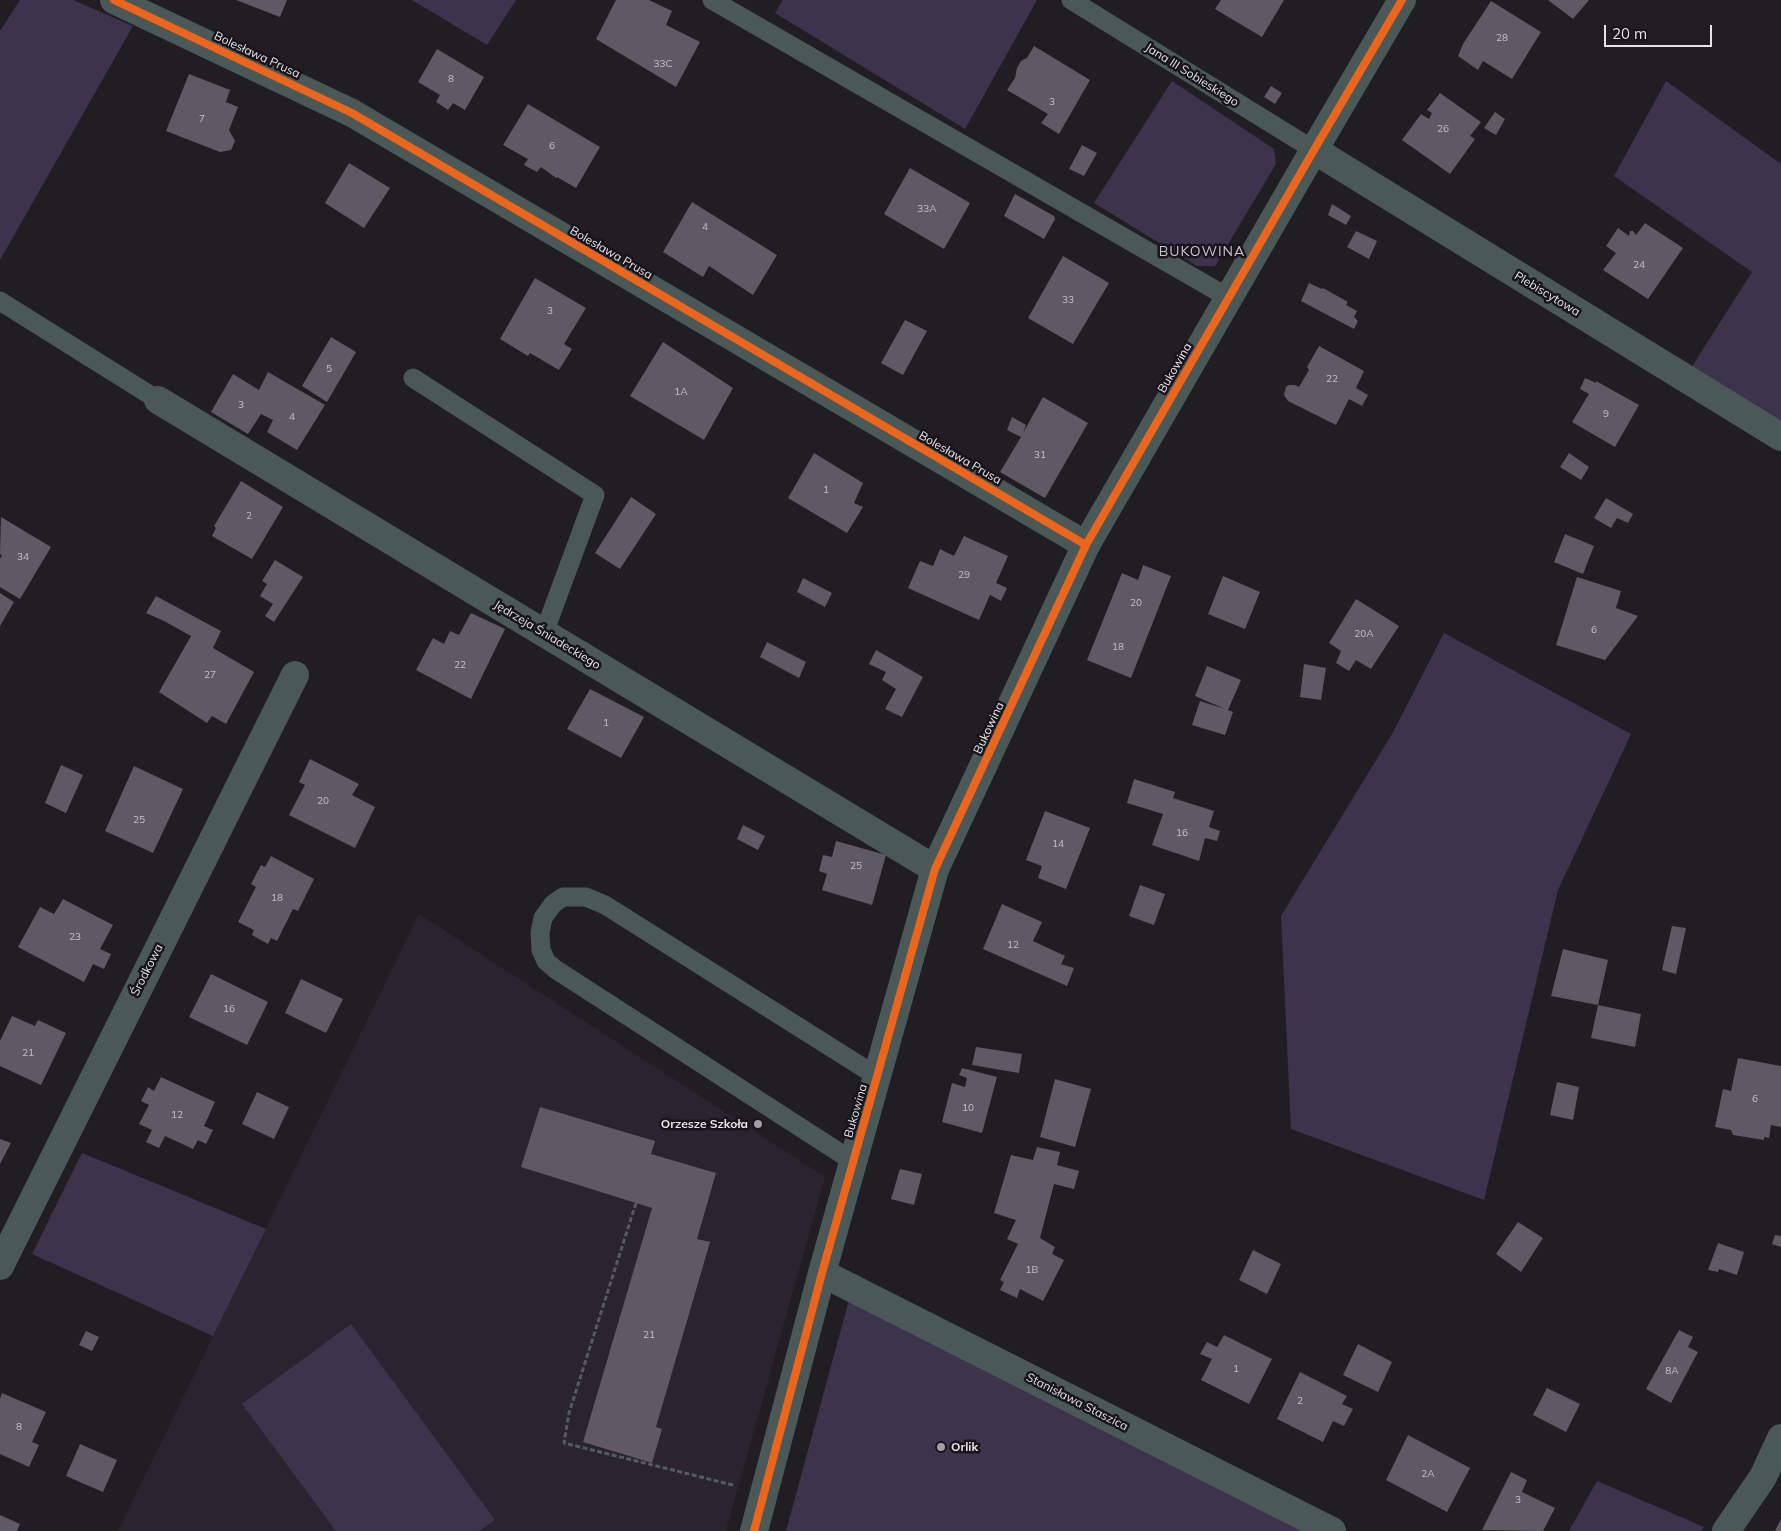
<!DOCTYPE html>
<meta charset="utf-8">
<style>
body{margin:0}
#map{position:relative;width:1781px;height:1531px;overflow:hidden;background:#201e23;font-family:Mulish,sans-serif}
canvas{display:block}
.scale{position:absolute;left:1604px;top:25px;width:108px;height:22px;box-sizing:border-box;border:2px solid #e6e4e9;border-top:0;padding-left:6px;font-size:15px;line-height:18px;white-space:nowrap;color:#e6e4e9;-webkit-text-stroke:4px #17141b;paint-order:stroke}
</style>
<div id="map">
<canvas width="1781" height="1531"></canvas>
<div class="scale">20 m</div>
</div>
<script>
const c = document.querySelector('canvas').getContext('2d');
c.lineJoin = 'round';
function fillPath(path, color) { c.fillStyle = color; c.fill(path, 'evenodd'); }
const shape = rows => new Path2D(rows.map(r => 'M' + r).join(''));
function trace(path, color, width, dash) { c.strokeStyle = color; c.lineWidth = width; c.lineCap = dash ? 'butt' : 'round'; c.setLineDash(dash || []); c.stroke(path); }
function write(font, color, halo, rows, align = 'center') {
  c.font = font + ' Mulish,sans-serif'; c.lineWidth = 5; c.setLineDash([]); c.textBaseline = 'middle'; c.strokeStyle = halo; c.fillStyle = color; for (const [text, x, y, turn = 0] of rows) {
    c.save(); c.translate(x, y); c.rotate((+turn || 0) * Math.PI / 180); c.textAlign = isNaN(turn) ? turn : align; if (halo) c.strokeText(text, 0, 0); c.fillText(text, 0, 0); c.restore();
  }
}
fillPath(shape([
 [419,914,825,1177,726,1531,118,1531]
]), '#292430');
fillPath(shape([
 [20,0,73,0,133,26,0,260,0,31],
 [412,0,516,0,487,45],
 [783,0,1037,0,965,129,775,13],
 [1172,81,1274,149,1276,164,1215,266,1197,266,1094,203],
 [1666,81,1781,164,1781,423,1691,368,1752,272,1614,176],
 [1444,633,1631,734,1558,890,1484,1200,1291,1129,1281,916,1392,734],
 [82,1153,266,1229,213,1336,32,1254],
 [852,1289,1332,1531,786,1531],
 [351,1324,495,1520,479,1531,336,1531,242,1404],
 [1597,1481,1704,1527,1701,1531,1569,1531]
]), '#3e334d');
fillPath(shape([
 [236,0,287,0,280,17],
 [616,0,649,0,672,11,666,25,700,42,676,87,596,39],
 [1221,0,1284,0,1262,37,1215,9],
 [1548,0,1589,0,1573,19],
 [1491,1,1541,32,1512,79,1483,61,1478,70,1458,56,1463,44],
 [1034,46,1090,80,1059,134,1041,123,1048,114,1007,90,1015,78,1017,68,1021,61,1027,58],
 [437,49,484,77,465,110,453,103,448,110,436,102,440,95,418,82],
 [189,74,230,90,226,102,238,107,229,130,235,141,231,150,220,152,166,131],
 [1271,86,1282,93,1275,104,1264,97],
 [1440,93,1481,122,1470,136,1475,139,1450,174,1402,140,1421,114,1429,119,1432,113,1427,110],
 [528,104,600,147,576,188,557,177,556,178,541,167,537,172,524,165,528,159,503,145],
 [1495,112,1505,119,1496,135,1484,128],
 [1082,145,1097,153,1084,176,1069,169],
 [349,163,390,188,364,228,325,203],
 [910,168,970,203,944,249,884,214],
 [1015,194,1054,216,1055,219,1044,239,1004,216],
 [692,202,777,255,753,295,709,266,703,277,663,252],
 [1332,204,1351,216,1346,225,1328,215],
 [1645,223,1683,248,1648,299,1603,270,1616,253,1606,246,1618,228,1629,236,1630,231,1633,231,1636,235],
 [1356,231,1377,241,1369,259,1347,247],
 [1063,256,1109,283,1073,344,1028,318],
 [535,278,586,308,564,344,572,349,559,370,530,353,528,356,500,339],
 [1309,283,1322,289,1323,288,1348,302,1346,305,1357,311,1354,317,1358,321,1354,329,1301,301],
 [905,320,927,331,903,375,881,363],
 [331,337,356,352,327,402,302,386],
 [663,342,733,388,704,440,630,396],
 [1319,346,1364,371,1356,388,1368,395,1362,406,1349,399,1336,425,1288,401,1284,395,1286,387,1289,385,1295,385,1299,387,1309,370,1307,367],
 [268,372,325,405,297,450,267,432,273,420,261,414,248,434,211,412,233,374,259,390],
 [1585,378,1596,383,1596,381,1639,405,1615,447,1572,422,1589,394,1580,389],
 [1043,397,1088,423,1045,498,1000,472,1021,437,1007,430,1012,417,1026,425,1023,433],
 [814,453,863,483,854,503,863,507,847,533,788,498],
 [1569,453,1589,467,1581,480,1560,467],
 [241,481,283,507,252,559,212,536,216,528,214,526],
 [631,497,656,514,620,569,595,553],
 [1606,498,1633,514,1628,523,1617,518,1611,528,1594,518],
 [1,517,51,547,20,599,0,587,0,559,2,555,0,554],
 [1565,534,1594,546,1583,574,1554,562],
 [964,536,1008,556,996,583,1007,588,1001,601,990,595,979,620,908,588,920,561,933,566,940,549,954,556],
 [275,560,303,577,274,622,265,616,273,604,260,596,267,584,262,581],
 [1143,565,1171,576,1131,678,1087,660,1122,573,1138,580],
 [1223,576,1260,592,1245,629,1208,614],
 [1577,577,1621,591,1616,608,1638,616,1605,660,1556,645],
 [803,578,832,593,825,607,797,592],
 [0,593,14,602,0,626],
 [156,596,221,631,213,648,254,672,226,724,212,716,207,723,159,692,191,636,164,621,146,613],
 [1356,599,1399,626,1371,669,1356,660,1349,671,1336,663,1341,651,1329,643],
 [471,613,505,629,471,699,416,670,433,638,444,644,450,631,459,635],
 [767,642,806,662,799,678,760,657],
 [876,650,923,677,902,717,885,709,896,689,882,680,886,672,869,664],
 [1304,664,1326,668,1321,700,1300,697],
 [1207,666,1241,680,1228,710,1233,712,1225,735,1192,725,1200,701,1225,709,1195,696],
 [590,689,644,717,621,758,567,729],
 [310,759,359,784,352,795,375,807,355,848,289,815,305,785,299,782],
 [61,765,83,775,66,813,45,803],
 [134,766,183,789,153,853,105,831],
 [1134,779,1175,792,1173,798,1214,811,1209,827,1220,831,1217,841,1205,838,1199,861,1152,845,1163,814,1127,803],
 [1045,811,1090,828,1066,889,1038,878,1042,866,1026,860],
 [743,825,765,836,758,850,737,839],
 [836,841,886,855,872,905,822,890,827,874,819,871,823,855,832,857],
 [271,856,314,879,298,911,293,909,277,941,271,938,268,944,252,935,254,930,238,922,256,887,251,884,261,865,265,867],
 [1140,885,1165,894,1154,925,1129,916],
 [63,899,113,925,100,949,111,954,104,969,93,964,84,982,18,947,40,907,54,914],
 [1002,904,1042,922,1033,941,1065,956,1061,964,1074,968,1067,986,983,949],
 [1672,926,1686,928,1676,974,1662,970],
 [1563,949,1608,960,1598,1005,1551,996],
 [211,974,268,1002,247,1045,189,1017],
 [301,979,343,999,326,1033,285,1013],
 [1598,1005,1641,1014,1635,1047,1591,1038],
 [12,1016,35,1026,38,1020,66,1033,41,1085,0,1066,0,1041],
 [976,1047,1022,1054,1019,1073,972,1065],
 [1738,1058,1781,1066,1781,1127,1771,1125,1769,1138,1764,1137,1764,1140,1733,1135,1731,1130,1715,1127,1723,1089,1731,1091],
 [962,1068,997,1077,982,1133,942,1122,952,1083,965,1087,967,1078,959,1075],
 [161,1077,215,1102,204,1126,213,1130,206,1144,198,1140,193,1149,165,1136,159,1148,146,1142,152,1130,139,1124,149,1105,141,1101,148,1087,154,1091],
 [1055,1079,1091,1089,1075,1147,1040,1137],
 [1557,1082,1579,1087,1573,1120,1550,1115],
 [257,1092,289,1107,274,1139,242,1124],
 [540,1107,655,1141,651,1154,716,1173,697,1239,710,1242,656,1427,662,1429,652,1463,583,1442,652,1208,521,1167],
 [0,1139,11,1143,0,1164],
 [1037,1147,1060,1152,1057,1165,1079,1171,1074,1189,1054,1184,1040,1238,1055,1247,1052,1254,1064,1260,1043,1301,1020,1289,1017,1298,1000,1290,1004,1282,1000,1280,1018,1244,1007,1239,1016,1220,994,1213,1011,1155,1033,1160],
 [900,1169,922,1174,914,1205,891,1199],
 [1518,1222,1543,1238,1521,1272,1496,1254],
 [1775,1235,1781,1236,1781,1247,1772,1244],
 [1718,1243,1744,1252,1737,1275,1719,1269,1718,1272,1708,1270],
 [1253,1250,1281,1264,1267,1294,1239,1280],
 [1679,1330,1693,1337,1688,1347,1698,1352,1671,1403,1646,1389],
 [86,1331,99,1337,92,1351,79,1345],
 [1224,1335,1272,1359,1249,1404,1201,1380,1212,1359,1200,1354,1207,1342,1217,1347],
 [1358,1344,1392,1362,1378,1392,1343,1375],
 [1300,1372,1347,1396,1342,1404,1353,1409,1344,1426,1333,1421,1323,1442,1277,1419],
 [1547,1388,1580,1404,1566,1432,1533,1415],
 [2,1393,46,1412,32,1442,39,1445,29,1467,0,1454,0,1399],
 [1408,1435,1470,1468,1447,1512,1386,1480],
 [80,1444,117,1460,103,1492,66,1476],
 [1511,1472,1527,1480,1522,1492,1555,1508,1543,1531,1482,1530],
 [0,1515,20,1524,17,1531,0,1531],
 [1781,1519,1781,1531,1775,1531]
]), '#5e5964');
trace(shape([
 [636,1203,569,1413,564,1443,733,1485]
]), '#545b5c', 3, [5, 2.5]);
trace(shape([
 [712,0,1229,298],
 [1071,0,1314,150],
 [0,301,158,400],
 [413,378,595,495,544,633],
 [854,1162,555,969,546,961,541,950,540,933,543,918,553,904,563,897,586,897,605,905,878,1077]
]), '#4a5857', 19);
trace(shape([
 [114,0,352,113,1086,545],
 [1314,150,1781,437],
 [158,400,935,869],
 [0,1266,295,675],
 [822,1273,1332,1531],
 [1726,1531,1763,1477,1781,1438]
]), '#4a5857', 28);
trace(shape([
 [754,1531,822,1273,935,869,1086,545,1314,150,1402,0]
]), '#4a5857', 28);
trace(shape([
 [114,0,352,113,1086,545],
 [754,1531,822,1273,935,869,1086,545,1314,150,1402,0]
]), '#eb651d', 8);
for (const [x, y, r, color] of [
 [758,1124,5,"#a19fa4"],
 [941,1447,5,"#a19fa4"]
]) { const dot = new Path2D(); dot.arc(x, y, r, 0, 2 * Math.PI); c.fillStyle = color; c.fill(dot); trace(dot, '#17141b', 2); }
write('10px', '#c4c1c8', null, [
 ["28",1502,38],
 ["33C",663,64],
 ["8",451,79],
 ["3",1052,102],
 ["7",202,119],
 ["26",1443,129],
 ["6",552,146],
 ["33A",927,209],
 ["4",705,227],
 ["24",1639,265],
 ["33",1068,300],
 ["3",550,311],
 ["5",329,369],
 ["22",1332,379],
 ["1A",681,392],
 ["3",241,405],
 ["9",1606,414],
 ["4",292,417],
 ["31",1040,455],
 ["1",826,490],
 ["2",249,516],
 ["34",23,557],
 ["29",964,575],
 ["20",1136,603],
 ["6",1594,630],
 ["20A",1364,634],
 ["18",1118,647],
 ["22",460,665],
 ["27",210,675],
 ["1",606,723],
 ["20",323,801],
 ["25",139,820],
 ["16",1182,833],
 ["14",1058,844],
 ["25",856,866],
 ["18",277,898],
 ["23",75,937],
 ["12",1013,945],
 ["16",229,1009],
 ["21",28,1053],
 ["6",1755,1099],
 ["10",968,1108],
 ["12",177,1115],
 ["1B",1032,1270],
 ["21",649,1335],
 ["1",1236,1369],
 ["8A",1672,1371],
 ["2",1300,1401],
 ["8",19,1427],
 ["2A",1428,1474],
 ["3",1518,1500]
]);
write('12px', '#e6e4e9', '#17141b', [
 ["Bolesława Prusa",257,55,25],
 ["Jana III Sobieskiego",1192,75,32],
 ["Bolesława Prusa",611,253,30],
 ["Plebiscytowa",1547,294,31],
 ["Bukowina",1175,368,-60],
 ["Bolesława Prusa",960,458,30],
 ["Jędrzeja Śniadeckiego",547,635,31],
 ["Bukowina",989,728,-65],
 ["Środkowa",147,970,-63],
 ["Bukowina",856,1111,-74],
 ["Stanisława Staszica",1077,1402,27]
]);
write('bold 12px', '#e6e4e9', '#17141b', [
 ["Orzesze Szkoła",748,1124],
 ["Orlik",951,1447,"left"]
], 'right');
c.letterSpacing = '1px';
write('14px', '#c8c4ce', '#17141b', [
 ["BUKOWINA",1202,252]
]);
c.letterSpacing = '0px';
</script>
